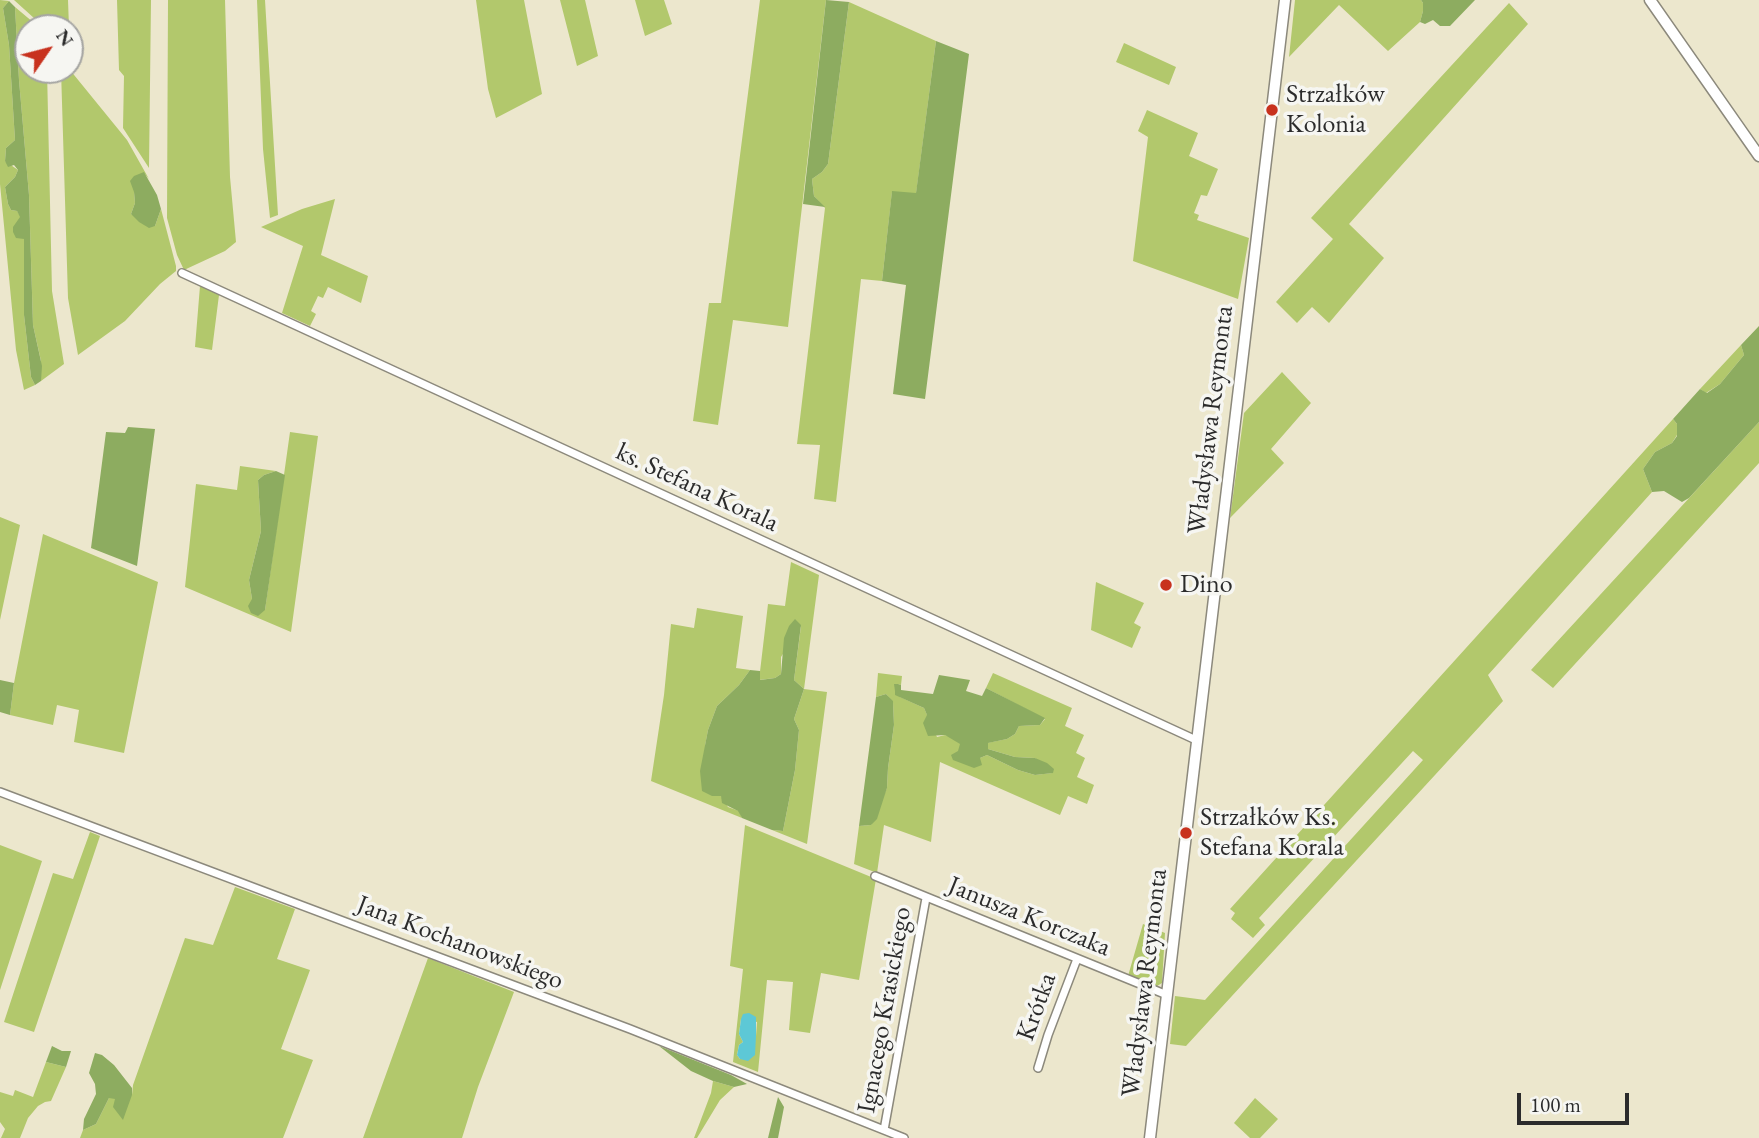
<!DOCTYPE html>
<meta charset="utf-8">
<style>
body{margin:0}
#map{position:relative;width:1759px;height:1138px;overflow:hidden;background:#ece7cd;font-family:"EB Garamond",serif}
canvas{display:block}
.north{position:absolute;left:14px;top:14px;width:70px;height:70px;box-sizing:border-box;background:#f6f6f2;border:2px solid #a5a5a2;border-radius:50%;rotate:55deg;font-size:19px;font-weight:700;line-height:28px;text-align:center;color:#2b2b2b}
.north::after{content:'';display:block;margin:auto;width:24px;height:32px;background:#c8321e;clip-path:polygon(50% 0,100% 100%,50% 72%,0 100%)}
.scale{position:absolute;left:1517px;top:1093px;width:112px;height:32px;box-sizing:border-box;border:4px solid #2b2b2b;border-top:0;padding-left:9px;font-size:21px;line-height:24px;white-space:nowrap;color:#2b2b2b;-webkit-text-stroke:5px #f6f6f2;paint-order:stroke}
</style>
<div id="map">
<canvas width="1759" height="1138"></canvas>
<div class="north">N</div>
<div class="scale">100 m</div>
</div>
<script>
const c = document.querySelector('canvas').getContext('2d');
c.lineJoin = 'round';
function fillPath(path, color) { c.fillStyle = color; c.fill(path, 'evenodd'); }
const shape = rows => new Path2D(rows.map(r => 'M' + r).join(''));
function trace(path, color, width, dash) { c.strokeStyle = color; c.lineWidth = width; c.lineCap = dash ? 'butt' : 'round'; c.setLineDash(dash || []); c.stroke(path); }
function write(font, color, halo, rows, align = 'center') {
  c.font = font + ' "EB Garamond",serif'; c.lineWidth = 7; c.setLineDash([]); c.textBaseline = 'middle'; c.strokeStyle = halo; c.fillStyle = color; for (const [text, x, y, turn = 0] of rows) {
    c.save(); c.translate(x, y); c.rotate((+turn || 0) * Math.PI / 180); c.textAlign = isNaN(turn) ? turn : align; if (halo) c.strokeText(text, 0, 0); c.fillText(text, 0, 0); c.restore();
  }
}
fillPath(shape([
 [0,0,9,1,3,8,9,45,15,140,6,148,5,161,18,170,15,177,5,187,8,204,11,210,17,211,21,217,17,224,24,239,24,315,31,377,35,385,24,390,16,350,0,184],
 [14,0,68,0,69,28,45,28],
 [117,0,151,0,149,168,123,128,124,76,119,70],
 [168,0,225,0,230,177,236,242,225,251,184,270,177,255,167,218],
 [257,0,265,0,278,215,270,218,263,149],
 [476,0,524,0,542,94,496,118,488,89],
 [560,0,585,0,598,56,577,66],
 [635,0,664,0,672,24,645,36],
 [760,0,826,0,788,327,733,320,718,425,693,421,709,303,721,303],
 [1295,0,1421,0,1423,3,1423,11,1420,22,1388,51,1339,5,1289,57],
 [849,2,936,41,916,194,892,192,882,281,861,279,836,502,814,499,820,445,797,444,825,208,814,196,812,179,822,172,828,164],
 [1509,3,1528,24,1349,224,1384,258,1329,323,1312,307,1297,323,1276,302,1333,239,1311,218],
 [15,7,40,28,28,28,28,70,47,70,52,291,64,364,41,381,41,361,33,325,29,195,19,80],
 [1124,43,1176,67,1169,85,1116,62],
 [61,70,70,70,127,140,149,179,144,173,134,192,135,203,131,214,155,226,161,209,176,266,176,271,160,284,125,321,78,355,68,298],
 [1147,110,1198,133,1189,156,1218,169,1207,196,1201,195,1194,213,1199,215,1197,220,1249,238,1238,299,1133,261,1148,137,1138,131],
 [335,199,321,255,368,276,361,303,328,287,323,298,318,296,311,311,316,314,310,326,282,313,303,246,261,227,302,209],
 [200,286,219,295,212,350,195,347],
 [1741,345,1744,355,1720,384,1706,393,1700,389],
 [1282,372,1311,403,1271,449,1284,463,1230,518,1244,413],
 [1673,419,1677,424,1677,435,1672,443,1655,452,1643,469,1652,492,1488,675,1503,701,1186,1046,1170,1044,1175,996,1205,1000,1423,760,1413,751,1259,918,1265,925,1253,938,1231,919,1235,913,1230,909],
 [1759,422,1759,463,1553,688,1531,670],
 [290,432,318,436,291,632,185,587,196,484,237,490,240,466,276,471,264,475,258,480,261,531,249,580,252,599,265,610],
 [0,517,20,525,0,620],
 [43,534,158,582,124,753,74,742,79,710,57,705,53,725,10,715,14,683],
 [791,562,819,575,804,689,827,692,807,844,772,830,783,831,795,770,799,730,794,719,804,689,794,680,801,626,781,657,781,674,775,678,759,680,768,604,785,606],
 [1096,582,1144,603,1134,623,1141,627,1132,648,1091,630],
 [697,608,743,616,736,668,750,670,739,685,717,706,708,730,705,746,721,796,728,807,739,811,742,818,651,781,664,695,671,624,694,628],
 [878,673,902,676,901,685,898,684,900,697,924,708,937,737,945,735,951,737,961,744,959,751,980,758,987,755,1018,770,1035,775,1052,773,1035,758,1015,757,988,749,987,743,1007,739,1015,734,1019,726,1040,725,1045,719,986,688,993,673,1072,708,1065,726,1084,735,1076,753,1085,758,1077,777,1094,785,1087,804,1068,796,1060,815,940,762,931,842,884,825,877,873,854,864,859,826,871,825,887,788,888,768,894,725,893,702,886,694,876,697],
 [745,825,876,879,859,980,821,973,810,1033,789,1030,793,982,767,980,758,1072,733,1062,743,969,730,966],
 [741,1019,757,1022,756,1036,744,1059,740,1059,737,1055,739,1045,743,1042,739,1034],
 [90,832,100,836,34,1032,4,1022,53,873,73,879],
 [0,845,42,861,0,990],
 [235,887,295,909,277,959,310,970,281,1049,313,1060,283,1138,80,1138,83,1130,96,1124,109,1098,132,1095,133,1085,185,938,213,945],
 [1143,924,1165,933,1162,983,1154,988,1128,976],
 [428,958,514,992,478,1087,462,1138,363,1138],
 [46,1062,66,1067,51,1101,45,1102,38,1106,28,1118,20,1138,1,1138,5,1129,0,1122,0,1092,13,1096,15,1090,33,1097],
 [713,1081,734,1087,720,1100,697,1138,694,1138,711,1093],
 [1255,1098,1278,1119,1260,1138,1250,1138,1234,1123]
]), '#b2c86c');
fillPath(shape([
 [826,0,849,2,828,164,822,172,812,179,814,196,825,207,803,204],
 [1421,0,1475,0,1450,26,1440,26,1433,20,1425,24,1420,22,1423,11,1423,3],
 [9,1,15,7,19,80,29,195,33,325,42,366,41,381,35,385,31,377,24,315,24,239,16,238,13,232,13,227,20,217,17,211,11,210,8,204,5,187,15,177,18,170,14,165,8,167,5,161,6,148,15,140,9,45,3,8],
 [936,41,969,54,925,399,893,394,906,285,882,281,892,191,916,193],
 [144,172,157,195,161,209,155,226,149,228,139,222,131,214,135,203,134,192,130,181,134,176],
 [1759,326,1759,422,1689,498,1682,502,1664,491,1652,492,1643,469,1655,452,1672,443,1677,436,1677,424,1673,419,1700,389,1707,393,1720,384,1744,355,1741,345],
 [128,427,155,429,137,566,91,548,106,432,125,433],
 [276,471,285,475,265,610,258,616,251,613,248,606,252,599,249,580,261,531,258,480,264,475],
 [795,619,801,625,794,680,804,689,794,719,799,730,795,770,783,831,772,830,742,818,738,811,722,803,721,796,712,796,702,791,700,771,708,730,717,706,739,685,750,670,760,671,760,680,775,678,781,674,784,638,789,626],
 [939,675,970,680,966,691,982,696,986,688,1045,718,1040,725,1019,726,1015,734,1007,739,988,743,988,749,1015,757,1035,758,1047,763,1054,769,1053,773,1035,775,1018,770,987,755,980,758,982,765,974,768,953,760,951,755,958,751,960,744,945,735,928,736,923,723,927,715,924,708,895,695,895,691,894,684,898,684,901,685,901,690,933,694],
 [0,680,14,683,10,715,0,712],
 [886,694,893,701,894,725,888,768,887,788,877,819,871,825,859,826,876,697],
 [52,1046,62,1051,71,1051,66,1067,46,1062],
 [659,1046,731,1075,747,1084,734,1087,713,1081,691,1071],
 [95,1053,102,1055,114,1065,132,1088,132,1095,123,1120,113,1107,115,1099,109,1098,96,1124,83,1130,84,1119,96,1094,95,1084,89,1073],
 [778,1097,784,1107,778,1138,768,1138]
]), '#8dac60');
fillPath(shape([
 [749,1013,756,1017,756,1036,755,1055,748,1061,740,1059,737,1055,739,1045,743,1042,739,1034,741,1019,743,1014]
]), '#5dc8d6');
const street = shape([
 [182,273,1196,740],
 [0,792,630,1029,904,1138],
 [875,876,1167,995],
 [1038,1068,1048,1035,1077,959],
 [884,1130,926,898]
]);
const secondary = shape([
 [1650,0,1759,156],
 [1150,1138,1285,0]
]);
trace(street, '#8c897c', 10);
trace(secondary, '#8c897c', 13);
trace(street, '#fff', 7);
trace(secondary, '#fff', 10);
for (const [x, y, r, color] of [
 [1272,110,7,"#c8321e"],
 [1166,585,7,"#c8321e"],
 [1186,833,7,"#c8321e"]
]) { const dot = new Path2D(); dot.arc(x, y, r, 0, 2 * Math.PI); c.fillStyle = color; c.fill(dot); trace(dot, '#f6f6f2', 2.5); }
write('26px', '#2b2b2b', '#f6f6f2', [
 ["Strzałków",1286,95],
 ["Kolonia",1286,125],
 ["Dino",1180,585],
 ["Strzałków Ks.",1200,818],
 ["Stefana Korala",1200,848]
], 'left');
write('26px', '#2b2b2b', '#f6f6f2', [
 ["Władysława Reymonta",1211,420,-83],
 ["ks. Stefana Korala",697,488,25],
 ["Janusza Korczaka",1029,917,22],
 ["Jana Kochanowskiego",460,943,21],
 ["Władysława Reymonta",1145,983,-83],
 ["Krótka",1037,1007,-70],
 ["Ignacego Krasickiego",885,1010,-80]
]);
</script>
